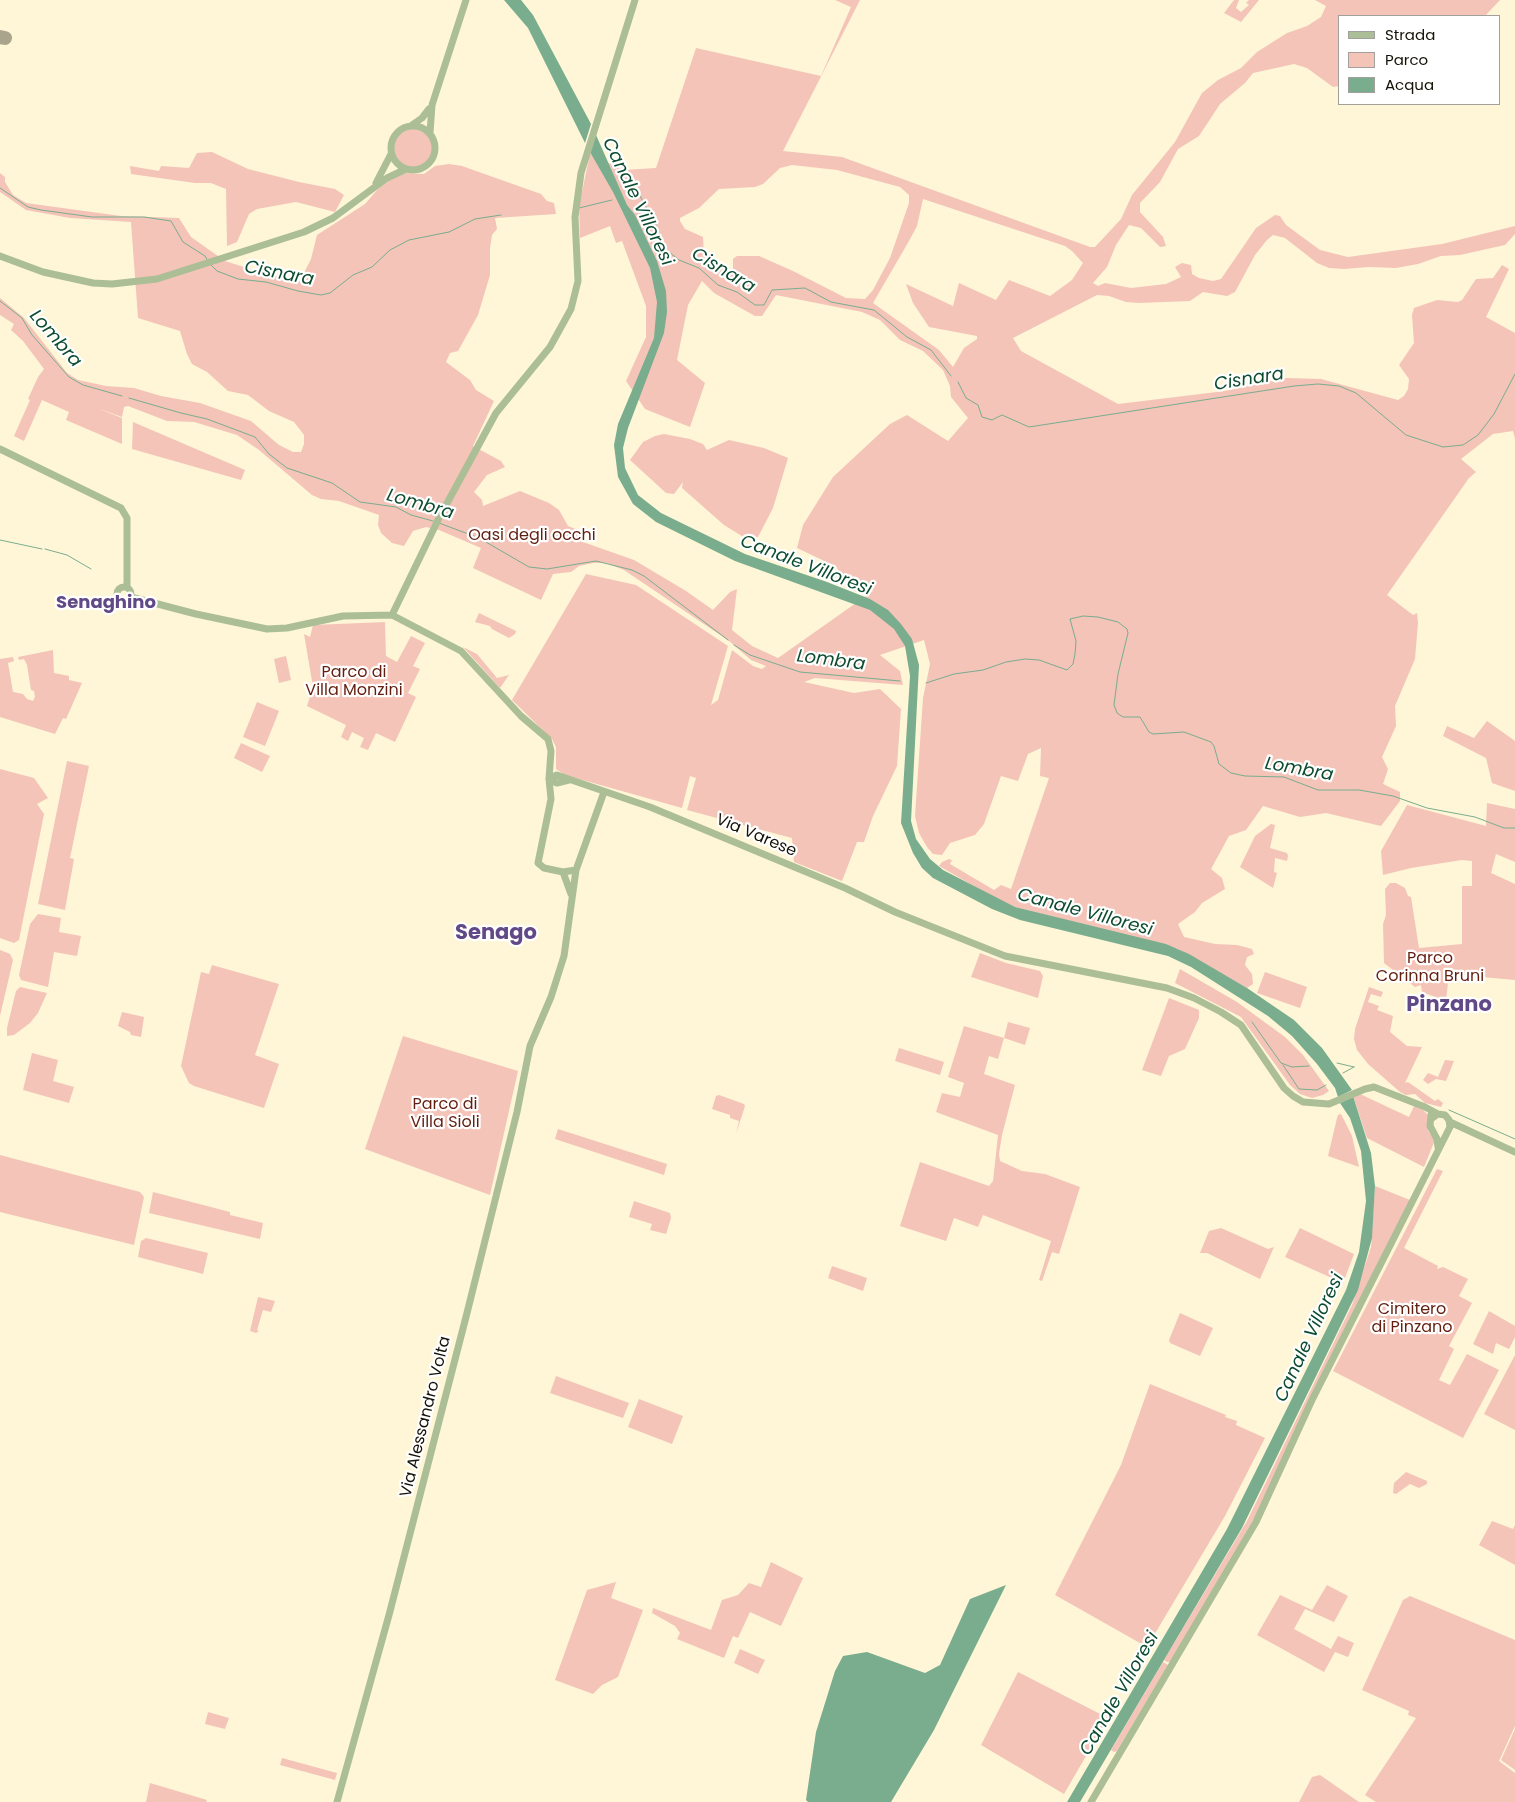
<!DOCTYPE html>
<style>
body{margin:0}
#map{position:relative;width:1515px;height:1802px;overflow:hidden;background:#fef6d7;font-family:Poppins,sans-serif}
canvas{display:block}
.legend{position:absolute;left:1338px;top:15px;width:162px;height:90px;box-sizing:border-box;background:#fff;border:1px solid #a1a09c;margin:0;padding:6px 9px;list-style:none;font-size:15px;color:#151207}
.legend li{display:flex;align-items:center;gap:10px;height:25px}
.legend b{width:25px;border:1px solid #a1a09c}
</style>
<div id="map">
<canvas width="1515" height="1802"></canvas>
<ul class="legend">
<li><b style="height:6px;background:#acbe95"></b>Strada</li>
<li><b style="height:14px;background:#f4c4b8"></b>Parco</li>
<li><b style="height:14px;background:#79ad8e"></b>Acqua</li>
</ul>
</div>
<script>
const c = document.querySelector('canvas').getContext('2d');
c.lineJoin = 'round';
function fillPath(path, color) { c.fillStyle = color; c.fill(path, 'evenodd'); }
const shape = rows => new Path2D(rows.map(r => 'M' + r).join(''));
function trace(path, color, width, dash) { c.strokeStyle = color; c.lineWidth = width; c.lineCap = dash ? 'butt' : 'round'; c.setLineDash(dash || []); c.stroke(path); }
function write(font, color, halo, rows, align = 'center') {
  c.font = font + ' Poppins,sans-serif'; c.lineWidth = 4.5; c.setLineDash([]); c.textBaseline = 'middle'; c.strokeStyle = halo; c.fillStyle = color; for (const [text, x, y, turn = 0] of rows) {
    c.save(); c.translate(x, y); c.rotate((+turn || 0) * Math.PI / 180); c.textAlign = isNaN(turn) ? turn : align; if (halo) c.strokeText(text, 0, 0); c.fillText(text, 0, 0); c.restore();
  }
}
fillPath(shape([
 [835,0,860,0,783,151,842,157,1090,247,1095,247,1121,219,1132,195,1175,142,1202,93,1218,80,1241,68,1257,52,1287,33,1307,26,1321,17,1326,6,1315,0,1500,0,1485,16,1339,16,1339,86,1333,87,1307,68,1294,64,1253,73,1245,83,1220,104,1199,136,1178,149,1160,182,1140,203,1140,212,1163,237,1166,246,1160,247,1141,228,1129,225,1116,245,1107,267,1093,283,1098,286,1105,283,1131,288,1166,284,1181,277,1175,267,1182,263,1191,265,1192,274,1199,278,1213,281,1221,279,1256,228,1275,215,1280,216,1286,225,1320,250,1348,257,1442,244,1515,226,1515,234,1505,245,1460,255,1441,256,1418,264,1396,268,1369,267,1344,269,1329,268,1317,263,1285,238,1273,235,1267,240,1255,255,1235,292,1227,296,1203,292,1190,301,1139,303,1126,302,1109,296,1097,295,1013,338,1021,351,1118,404,1225,391,1286,378,1321,379,1398,400,1404,396,1408,389,1409,379,1399,365,1414,343,1412,315,1414,308,1437,300,1458,302,1462,300,1476,279,1493,278,1502,265,1509,269,1486,317,1515,333,1515,439,1513,431,1493,434,1461,459,1476,472,1469,478,1387,595,1413,615,1417,613,1418,623,1415,659,1395,706,1396,726,1382,757,1388,769,1383,784,1400,792,1400,801,1381,826,1326,813,1300,817,1263,806,1246,830,1229,836,1211,869,1222,878,1225,889,1202,903,1195,912,1178,924,1184,937,1215,944,1237,945,1252,949,1254,954,1247,957,1245,965,1252,974,1253,984,1247,988,1178,949,1015,907,1000,901,939,866,942,862,949,859,952,860,950,864,994,890,1001,885,1011,889,1049,778,1040,776,1041,748,1028,754,1018,781,1001,776,984,824,975,835,950,843,942,855,933,854,927,847,919,833,915,816,923,698,930,664,924,640,880,655,900,671,903,685,815,678,804,682,854,693,880,689,901,709,897,766,873,816,864,842,857,842,842,881,794,862,792,838,687,810,696,778,690,776,682,808,565,775,556,769,556,747,552,739,512,700,586,574,636,585,728,646,711,705,718,700,732,650,753,666,762,669,766,666,751,660,729,641,624,570,606,563,593,563,579,566,571,572,553,574,541,600,473,568,481,548,439,530,426,527,413,531,404,546,392,543,381,533,378,525,379,515,339,501,321,499,312,495,259,450,237,435,194,422,167,421,128,406,124,407,122,417,97,408,122,418,122,444,66,420,69,412,42,400,24,441,14,436,30,400,28,399,38,377,44,369,23,341,11,330,14,324,0,315,0,298,24,318,67,373,78,380,106,386,134,388,161,396,200,403,251,421,279,445,293,452,301,452,304,444,304,435,294,422,269,411,248,395,228,391,207,372,192,364,187,354,180,331,138,318,131,222,70,218,26,210,0,192,0,173,5,177,5,182,13,195,26,203,121,216,179,218,191,237,225,261,263,273,300,281,311,259,317,235,365,204,378,189,395,176,405,173,424,174,435,166,449,164,462,166,541,194,547,201,554,203,556,214,495,218,497,229,492,235,490,248,490,275,478,315,458,351,450,353,446,362,470,380,476,390,494,401,473,446,501,461,505,467,487,475,474,492,482,500,483,506,520,491,549,503,559,510,568,526,583,532,580,541,634,560,686,591,713,610,730,592,737,589,732,630,752,646,778,658,873,591,841,578,837,567,797,548,803,525,833,477,890,424,907,415,948,441,968,418,951,397,950,386,943,370,923,351,900,340,880,320,862,312,776,295,762,316,755,316,714,293,702,281,688,305,677,360,705,383,690,427,645,409,626,381,646,337,646,306,622,241,616,243,610,226,580,238,579,206,590,154,623,170,656,168,696,48,821,76,851,7],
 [792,165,837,170,900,187,909,195,909,203,890,258,873,290,865,299,846,298,793,271,759,256,737,256,733,259,733,271,730,271,704,256,703,237,685,229,680,221,680,218,699,208,719,189,755,187,763,184,780,168],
 [923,199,1065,246,1072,251,1083,263,1072,280,1050,296,1009,280,996,300,959,283,953,306,906,284,913,303,929,327,977,336,977,339,964,348,953,367,939,350,873,303,909,241,917,226],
 [1234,0,1239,0,1236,8,1241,12,1249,5,1246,3,1249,0,1259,0,1241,22,1224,13],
 '394 148a19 19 0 1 1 38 0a19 19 0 1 1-38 0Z',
 [212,152,248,169,299,182,335,189,344,195,335,212,296,202,257,209,249,214,237,242,227,246,226,189,211,183,195,183,131,174,130,166,159,171,161,166,189,168,197,153],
 [133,422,245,470,241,480,132,449],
 [664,434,690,439,703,444,707,450,729,440,764,448,788,458,773,508,758,537,745,538,724,525,682,488,683,482,674,494,666,493,630,460,643,442,655,436],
 [479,613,516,631,515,634,509,638,492,629,490,626,475,622],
 [385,622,386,656,397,662,411,636,425,643,413,666,420,669,408,693,416,697,395,742,376,733,368,750,360,747,364,738,352,732,348,741,341,737,346,725,307,706,313,687,304,634,310,637,313,625],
 [463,647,477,654,497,678,509,675,500,688],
 [53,650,54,673,69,676,69,680,82,683,66,719,63,718,55,734,0,717,0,659,13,657,14,661,8,663,13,692,23,694,27,699,33,701,35,697,34,691,31,690,27,665,24,659,19,660,18,657],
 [286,656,291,680,279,683,274,659],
 [257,702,279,711,265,746,243,737],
 [1487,721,1515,741,1515,791,1492,783,1486,758,1443,736,1447,726,1474,738],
 [241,743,270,756,262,772,234,758],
 [67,761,89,766,70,858,74,859,65,910,38,904],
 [0,769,34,778,48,798,37,804,44,814,19,940,14,943,0,938],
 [1487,803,1515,809,1515,862,1496,854,1491,873,1515,884,1515,980,1449,974,1446,1001,1422,992,1421,985,1415,987,1384,963,1383,924,1386,915,1385,889,1390,883,1396,883,1405,888,1408,896,1411,897,1419,948,1462,944,1462,886,1472,886,1472,861,1462,860,1411,868,1383,875,1381,851,1407,805,1486,826],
 [1271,824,1275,825,1270,848,1287,853,1288,856,1287,861,1275,858,1274,872,1277,873,1273,888,1240,867,1255,836],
 [38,914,61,918,59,932,81,936,77,956,54,952,48,987,21,980,19,975,30,924],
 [0,950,10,954,13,960,0,1016],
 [980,953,1006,963,1040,971,1043,976,1038,998,971,977],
 [212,965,279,984,255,1055,279,1064,264,1108,194,1086,189,1083,181,1066,201,972,209,974],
 [1180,969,1237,1002,1285,1037,1303,1055,1329,1091,1323,1095,1312,1098,1300,1094,1290,1085,1241,1017,1175,983],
 [1265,972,1307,987,1300,1008,1257,993],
 [20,987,47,993,38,1013,30,1023,14,1035,7,1036,7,1028,16,991],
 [1369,987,1383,992,1381,997,1371,994,1368,1002,1379,1006,1377,1010,1393,1016,1390,1032,1407,1046,1422,1047,1405,1083,1408,1082,1435,1101,1438,1099,1443,1103,1441,1107,1425,1103,1415,1094,1406,1095,1400,1092,1368,1064,1357,1050,1354,1039,1355,1029],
 [1169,998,1199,1010,1199,1018,1185,1049,1169,1056,1161,1076,1142,1070],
 [122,1012,144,1017,141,1037,131,1035,130,1032,118,1026],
 [1008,1022,1030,1028,1025,1045,1004,1038,998,1059,989,1056,984,1074,1015,1085,1002,1135,999,1154,1000,1161,1022,1171,1045,1174,1080,1187,1059,1254,1052,1252,1042,1281,1039,1280,1051,1241,983,1215,978,1227,954,1218,946,1241,900,1226,920,1162,989,1186,993,1181,998,1135,936,1112,942,1093,960,1097,964,1083,948,1077,964,1026,1004,1038],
 [403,1036,518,1071,490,1195,365,1149],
 [899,1048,944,1062,940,1075,895,1061],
 [32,1053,58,1060,53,1081,74,1087,69,1103,23,1090],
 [1445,1060,1454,1061,1446,1081,1436,1079,1428,1084,1423,1080,1428,1073,1438,1077],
 [1360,1094,1409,1117,1414,1106,1423,1110,1428,1115,1428,1131,1435,1140,1424,1167,1367,1138,1353,1096],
 [719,1095,744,1104,745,1106,736,1134,739,1121,730,1118,730,1115,712,1109,716,1096],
 [1341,1114,1352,1136,1359,1167,1328,1156,1337,1118,1338,1115],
 [558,1129,667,1164,664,1175,555,1139],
 [0,1155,140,1192,144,1197,134,1245,0,1212],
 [1437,1169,1443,1171,1404,1248,1438,1266,1437,1269,1443,1267,1468,1279,1459,1296,1472,1303,1449,1346,1454,1349,1439,1380,1450,1385,1467,1354,1499,1370,1463,1438,1333,1371],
 [1375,1186,1410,1200,1256,1515,1171,1662,1167,1662,1164,1660,1247,1521,1352,1305,1371,1247],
 [153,1192,230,1212,230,1215,263,1223,260,1239,149,1213],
 [634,1201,670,1213,671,1218,666,1234,650,1230,652,1224,629,1217],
 [1221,1228,1268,1249,1274,1247,1260,1279,1207,1253,1200,1253,1209,1231],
 [1300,1228,1354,1254,1343,1283,1285,1257],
 [146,1238,208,1253,203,1274,138,1257,141,1241],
 [832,1266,867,1278,863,1291,828,1278],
 [258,1297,275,1301,271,1312,263,1310,257,1330,259,1331,256,1333,250,1331],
 [1489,1311,1515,1326,1515,1337,1509,1349,1496,1343,1493,1354,1473,1344],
 [1180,1313,1213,1328,1200,1356,1170,1343,1169,1340],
 [1515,1355,1515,1430,1484,1414],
 [556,1376,629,1403,623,1418,550,1393],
 [1150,1384,1226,1415,1225,1417,1237,1421,1236,1425,1265,1438,1225,1516,1147,1647,1055,1595,1121,1465],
 [639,1399,683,1416,672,1444,628,1427],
 [1406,1472,1427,1481,1427,1484,1419,1488,1410,1484,1396,1494,1393,1493,1394,1483],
 [1492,1521,1513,1529,1515,1525,1515,1565,1479,1545],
 [771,1562,803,1578,781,1626,750,1612,738,1638,733,1636,724,1658,677,1639,680,1633,675,1626,652,1613,653,1608,711,1630,722,1600,738,1595,749,1583,761,1587],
 [616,1582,611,1598,643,1610,618,1677,602,1685,593,1694,555,1680,587,1590],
 [1327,1585,1348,1596,1334,1622,1305,1609,1294,1629,1331,1649,1338,1636,1354,1643,1348,1657,1335,1652,1324,1672,1257,1635,1280,1595,1312,1610],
 [1410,1596,1515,1640,1515,1726,1499,1761,1515,1773,1515,1802,1376,1802,1365,1795,1416,1718,1408,1715,1409,1711,1362,1690,1403,1600],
 [740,1649,765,1660,758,1674,734,1663],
 [1163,1662,1168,1665,1117,1751,1114,1752,1111,1750],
 [1018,1672,1108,1718,1064,1794,981,1745],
 [208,1712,229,1718,225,1729,205,1724],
 [1515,1729,1515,1770,1501,1760],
 [282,1758,337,1773,335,1780,280,1765],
 [1320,1775,1356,1800,1359,1802,1299,1802,1312,1777],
 [150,1783,207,1800,206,1802,146,1802]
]), '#f4c4b8');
fillPath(shape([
 [504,0,521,0,533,15,591,124,585,143,528,28],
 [596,135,627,205,635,215,657,261,666,291,667,312,664,333,628,428,623,448,625,468,638,495,661,513,745,554,827,582,870,599,888,610,901,624,912,639,919,665,911,821,916,839,930,859,943,870,1015,907,1166,944,1189,954,1247,988,1294,1020,1322,1048,1352,1090,1338,1097,1335,1088,1317,1064,1292,1036,1268,1016,1191,967,1168,956,1020,920,992,909,933,878,922,868,913,853,901,823,910,676,905,646,894,629,870,610,735,561,656,522,633,504,618,477,614,445,618,424,654,338,657,302,650,268,613,192,590,152],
 [1353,1096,1371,1153,1375,1186,1372,1238,1358,1290,1242,1528,1080,1802,1067,1802,1227,1529,1346,1290,1359,1252,1366,1201,1361,1151,1350,1118,1340,1103],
 [1006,1585,934,1730,891,1802,808,1802,806,1800,816,1732,835,1671,843,1656,867,1652,925,1673,940,1665,970,1599]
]), '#79ad8e');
trace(shape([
 [0,188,28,207,41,210,92,217,144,217,171,221,183,242,205,256,208,261],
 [631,193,640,196,656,225,663,247,679,260,699,268,718,285,737,292,755,305,764,305,772,290,805,288,831,302,874,310,907,337,931,350,951,376],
 [579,208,612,200],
 [210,264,217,271,238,279,266,282,298,291,321,295,330,293,353,275,372,267,390,250,409,240,449,232,475,219,501,215],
 [0,301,22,318,32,335,69,377,83,385,122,396],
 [958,382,966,398,978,405,982,417,992,420,1002,415,1029,427,1294,386,1318,384,1339,386,1356,393,1406,435,1443,447,1463,445,1478,435,1494,414,1515,374],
 [129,398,181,413,207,419,255,437,269,454,287,468,332,483,360,502,396,507,411,515,433,521],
 [439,523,479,538,529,567,547,569,596,561,632,570,644,576,728,640],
 [0,540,42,549],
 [45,549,67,555,91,569],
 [734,645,750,655,800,672,900,681],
 [926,683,954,674,983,670,1006,662,1025,659,1039,660,1067,670,1073,664,1075,654,1076,641,1070,619,1083,616,1098,617,1118,622,1127,629,1128,633,1118,674,1114,705,1117,713,1123,717,1140,717,1149,732,1153,734,1184,732,1211,742,1214,746,1219,764,1231,773,1245,776,1284,777,1318,790,1359,790,1393,796,1427,808,1475,817,1504,828,1515,828],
 [1252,1022,1281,1063,1292,1067,1309,1066],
 [1337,1063,1354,1067],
 [1283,1065,1299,1089,1317,1090,1326,1085],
 [1343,1073,1354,1067],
 [1449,1110,1515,1139]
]), '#79ad8e', 1);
trace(shape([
 [0,37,5,38]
]), '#aaa48c', 14);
trace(shape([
 [412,125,422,118,429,109],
 '391 148a22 22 0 1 1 44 0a22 22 0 1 1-44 0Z',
 [430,133,432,105,466,0],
 [376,183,391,154],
 [0,256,43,272,93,283,112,284,157,279,304,232,333,218,387,178,406,169],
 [0,449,121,508,127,518,127,587],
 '117 594a7 7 0 1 1 14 0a7 7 0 1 1-14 0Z',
 [131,597,196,614,267,629,287,628,343,616,392,615,461,651,521,716,548,739,551,751,549,779,551,799,538,863,544,868,563,872,576,870],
 [392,615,439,518,496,413,550,347,571,309,578,281,575,217,581,173,635,0],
 [549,779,557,775,650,807,845,888,895,912,1005,956,1167,988,1194,998,1221,1012,1241,1025,1284,1088,1293,1096,1303,1102,1329,1104,1365,1089,1374,1087,1425,1107,1438,1114],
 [549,779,557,783,569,780],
 [563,872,571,894],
 [1431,1115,1430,1126,1437,1139,1438,1147],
 [1450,1122,1515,1152],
 [337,1802,389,1615,467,1313,517,1112,530,1046,551,997,564,956,576,870,604,792],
 [1091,1802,1256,1522,1312,1400,1450,1127,1449,1120,1445,1115,1438,1114,1431,1119]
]), '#acbe95', 7);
write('16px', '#621f10', '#fff', [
 ["Oasi degli occhi",532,536],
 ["Parco di",354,673],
 ["Villa Monzini",354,691],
 ["Parco",1430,959],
 ["Corinna Bruni",1430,977],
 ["Parco di",445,1105],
 ["Villa Sioli",445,1123],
 ["Cimitero",1412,1310],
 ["di Pinzano",1412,1328]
]);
write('16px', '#151207', '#fff', [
 ["Via Varese",756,836,23],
 ["Via Alessandro Volta",426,1417,-76]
]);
write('italic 18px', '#0c4d30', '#fff', [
 ["Canale Villoresi",637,202,64],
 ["Cisnara",723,271,31],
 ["Cisnara",279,274,11],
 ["Lombra",55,339,49],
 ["Cisnara",1249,380,-9],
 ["Lombra",420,505,16],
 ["Canale Villoresi",806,566,21],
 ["Lombra",831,661,7],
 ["Lombra",1299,770,10],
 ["Canale Villoresi",1085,913,15],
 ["Canale Villoresi",1310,1338,-65],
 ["Canale Villoresi",1120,1694,-60]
]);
write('bold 18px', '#614987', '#fff', [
 ["Senaghino",106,603]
]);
write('bold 21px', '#614987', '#fff', [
 ["Senago",496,934],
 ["Pinzano",1449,1006]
]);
</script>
